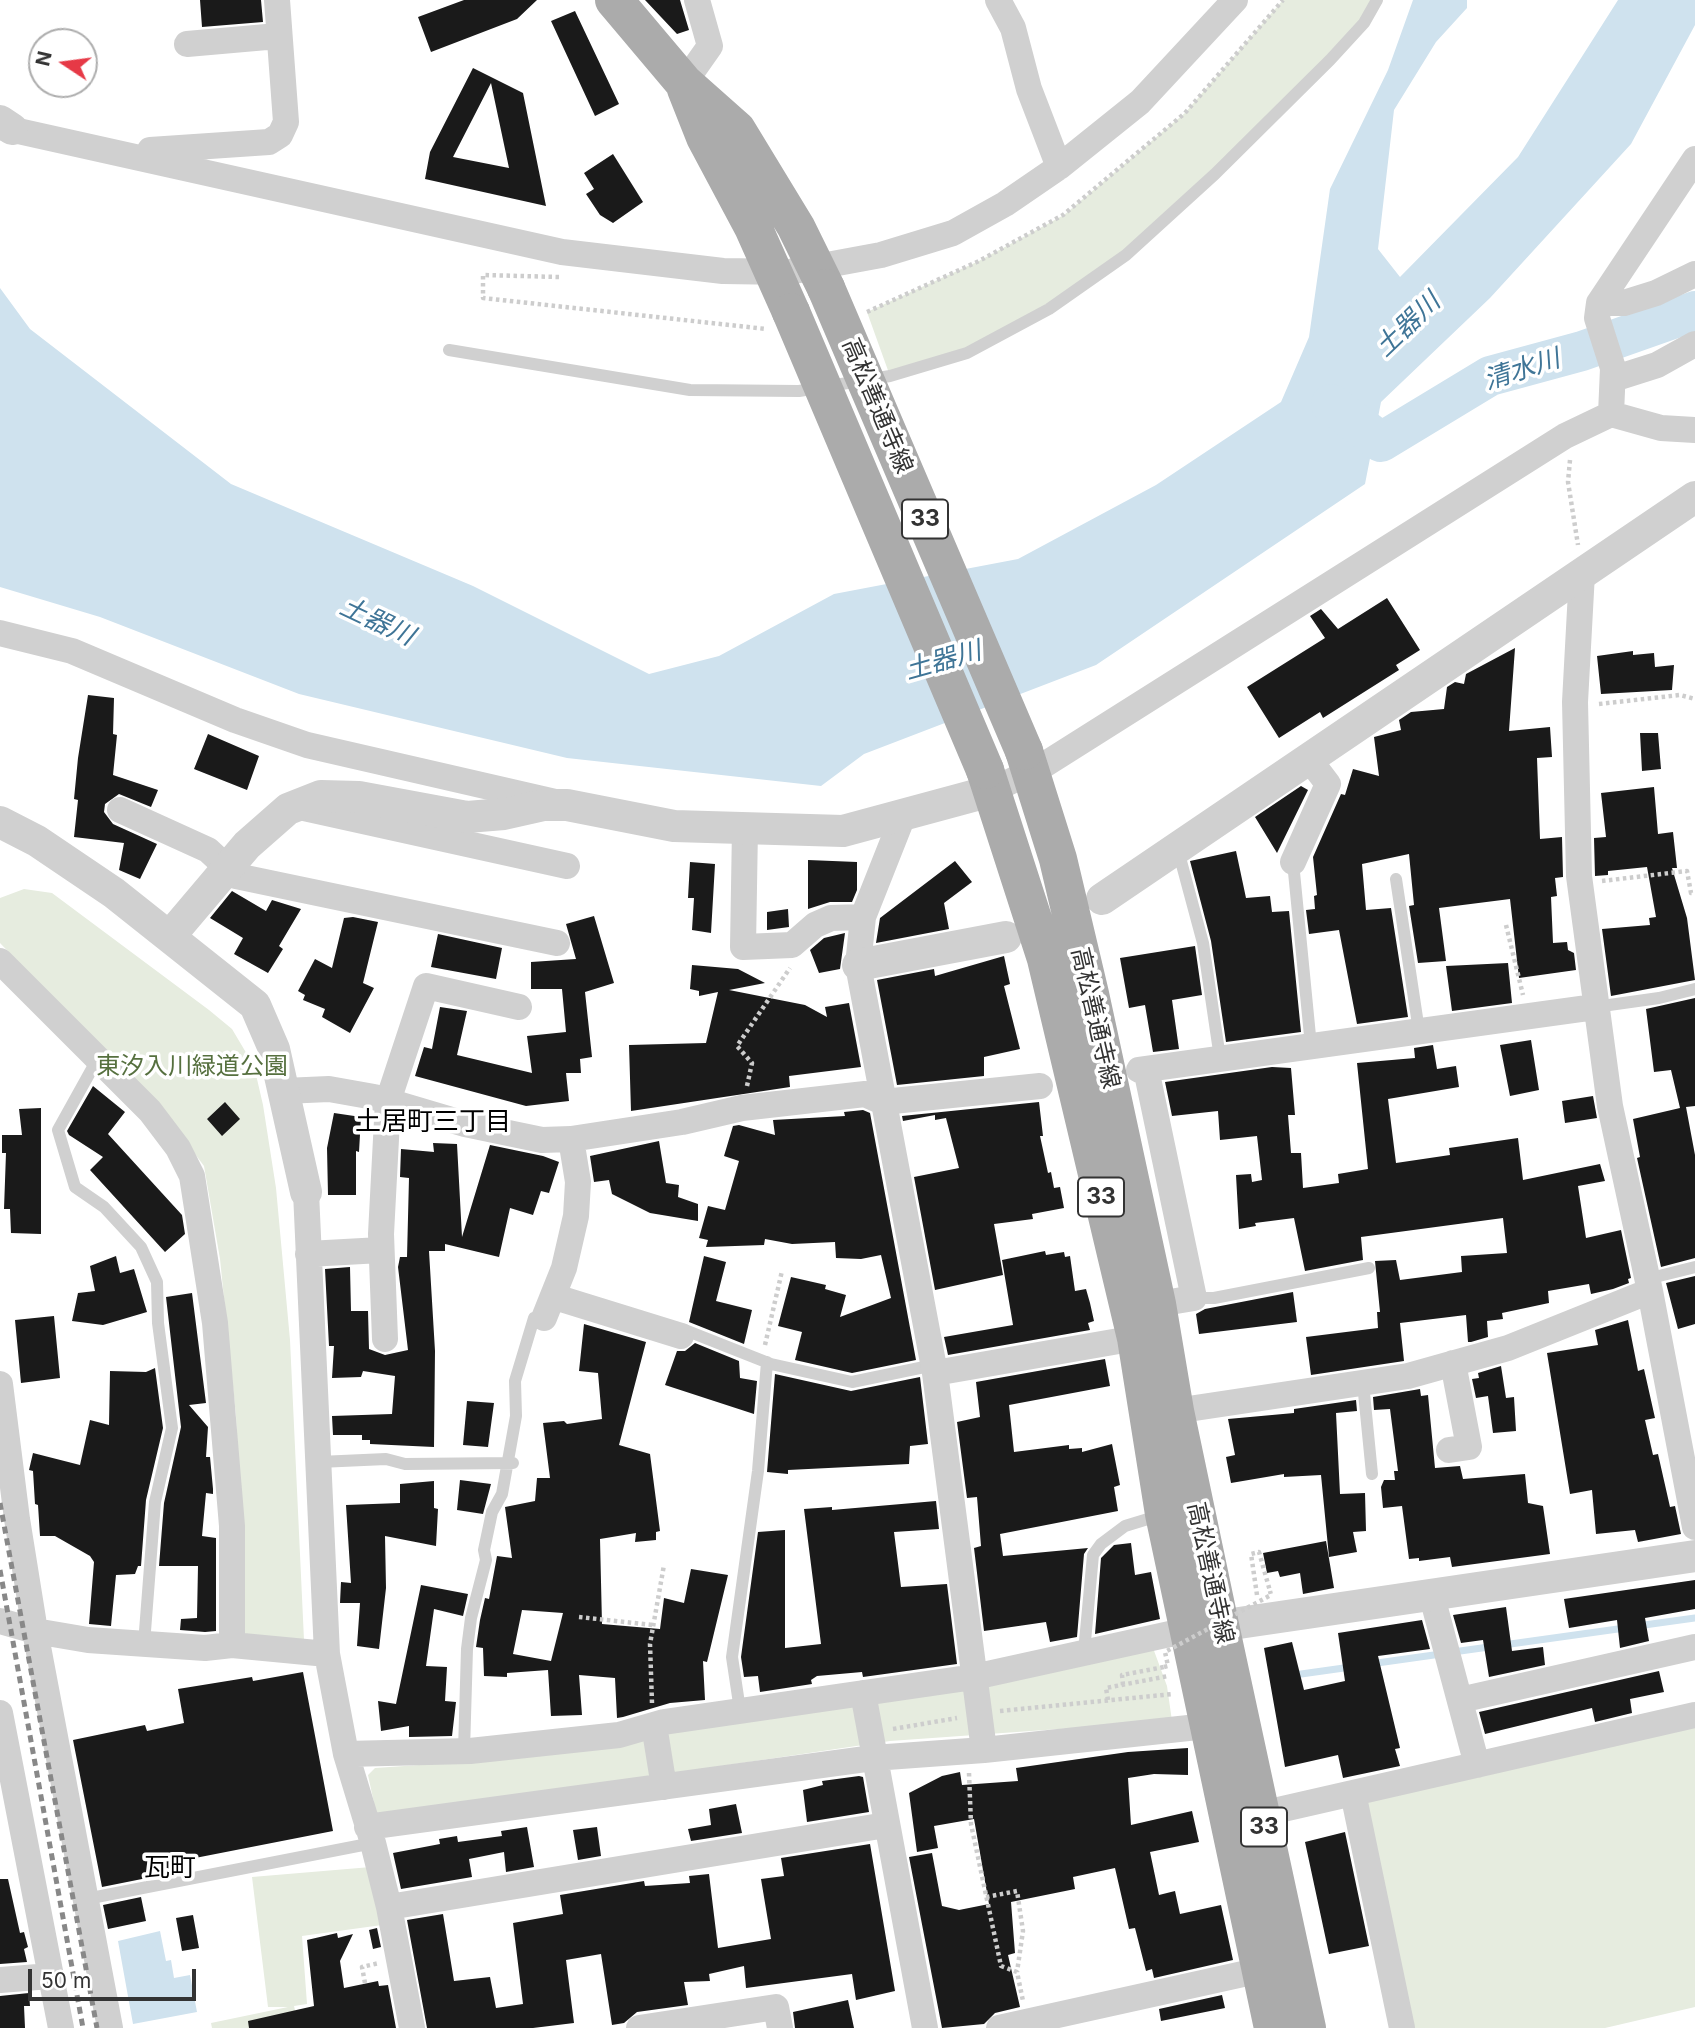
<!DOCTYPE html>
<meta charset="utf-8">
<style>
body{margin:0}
#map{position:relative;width:1695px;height:2028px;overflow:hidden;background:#fff;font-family:Inter,sans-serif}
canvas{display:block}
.north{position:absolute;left:28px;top:28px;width:70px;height:70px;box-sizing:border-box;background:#fff;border:2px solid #adadad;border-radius:50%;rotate:283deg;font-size:19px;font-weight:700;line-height:28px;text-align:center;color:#333}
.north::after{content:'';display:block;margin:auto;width:24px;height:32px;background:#e63946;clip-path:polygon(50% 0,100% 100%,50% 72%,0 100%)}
.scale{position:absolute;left:28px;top:1969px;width:168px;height:32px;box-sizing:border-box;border:4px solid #333;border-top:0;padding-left:9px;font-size:21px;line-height:24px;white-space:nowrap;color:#333;-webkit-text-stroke:5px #fff;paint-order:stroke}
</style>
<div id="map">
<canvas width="1695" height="2028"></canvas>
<div class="north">N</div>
<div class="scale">50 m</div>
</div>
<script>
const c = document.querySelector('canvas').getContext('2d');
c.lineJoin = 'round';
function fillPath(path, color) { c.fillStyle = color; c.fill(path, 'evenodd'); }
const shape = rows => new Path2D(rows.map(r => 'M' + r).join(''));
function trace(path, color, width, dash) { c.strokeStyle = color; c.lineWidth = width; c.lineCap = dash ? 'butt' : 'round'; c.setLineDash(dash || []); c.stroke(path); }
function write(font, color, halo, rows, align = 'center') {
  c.font = font + ' Inter,"Noto Sans JP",sans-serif'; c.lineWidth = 7; c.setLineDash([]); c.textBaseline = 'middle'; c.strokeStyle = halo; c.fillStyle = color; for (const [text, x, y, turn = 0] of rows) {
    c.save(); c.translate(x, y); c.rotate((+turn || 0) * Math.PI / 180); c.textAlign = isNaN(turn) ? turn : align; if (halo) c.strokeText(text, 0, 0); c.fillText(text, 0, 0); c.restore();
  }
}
fillPath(shape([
 [1283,0,1377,0,1364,23,1126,255,967,353,890,376,867,312,979,261,1064,215,1185,113],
 [24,889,52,893,209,1010,232,1029,254,1066,263,1105,276,1188,290,1340,304,1640,245,1635,236,1416,220,1259,204,1166,168,1118,0,943,0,898],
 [1153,1648,1167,1686,1172,1721,890,1741,377,1817,368,1775,375,1768,463,1762],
 [1695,1726,1695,2007,1605,2028,1413,2028,1366,1802],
 [371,1867,382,1925,302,1936,307,2004,294,2006,299,2028,212,2028,211,2023,288,2007,268,2007,252,1877]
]), '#e6ecdf');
fillPath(shape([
 [1413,0,1467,0,1467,8,1436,42,1394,110,1378,249,1400,277,1518,157,1618,0,1695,0,1695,25,1631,144,1490,298,1381,402,1365,484,1096,665,864,754,821,786,567,758,299,694,100,617,0,587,0,288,30,329,231,484,473,586,649,674,719,656,834,594,1018,559,1156,485,1281,402,1309,337,1330,189,1388,70],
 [160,1931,166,1961,171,1960,174,1978,190,1975,197,2012,133,2024,118,1941]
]), '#cfe2ee');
trace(shape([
 [1637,1626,1695,1618],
 [1453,1652,1625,1628],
 [1370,1664,1441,1654],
 [1294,1675,1351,1667]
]), '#cfe2ee', 7);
trace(shape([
 [1331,404,1381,442,1490,376,1582,351,1695,311]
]), '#cfe2ee', 40);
fillPath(shape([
 [200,0,261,0,263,22,202,27],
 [464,0,537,0,517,19,431,52,418,17],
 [645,0,680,0,689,30,677,34],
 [575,11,619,104,595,116,551,21],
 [473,68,523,93,546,206,425,179,430,152],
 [491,83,509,168,453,157],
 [613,154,643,202,613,223,600,215,586,194,594,189,584,173],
 [1387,598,1420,650,1396,665,1399,670,1323,718,1320,712,1279,738,1247,687,1325,638,1310,616,1321,609,1338,629],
 [1515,648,1509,731,1550,727,1552,757,1537,758,1540,839,1562,837,1563,877,1555,878,1557,896,1551,897,1553,943,1567,942,1568,950,1574,953,1576,970,1519,978,1510,899,1439,908,1446,961,1418,963,1409,906,1414,905,1409,854,1362,864,1366,910,1391,908,1408,1017,1357,1024,1339,930,1309,934,1306,910,1315,909,1314,896,1317,895,1313,857,1341,794,1345,795,1353,769,1379,776,1374,737,1401,730,1399,720,1411,712,1444,709,1447,687,1455,682,1464,684,1466,674],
 [1633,651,1633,655,1654,653,1655,667,1674,665,1672,690,1601,694,1597,656],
 [88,695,114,698,113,734,117,735,113,775,158,790,151,807,119,794,105,804,104,812,113,824,157,844,140,879,119,870,124,843,74,837,78,800,74,799,78,758],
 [1640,733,1658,733,1661,769,1642,771],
 [208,734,259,756,247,790,194,769],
 [1301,786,1308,790,1277,853,1255,817],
 [1654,787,1658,834,1673,832,1677,868,1672,868,1687,918,1695,980,1611,996,1602,929,1650,925,1649,918,1656,917,1647,867,1608,871,1608,875,1595,876,1594,838,1606,837,1601,793],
 [1236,851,1246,898,1270,896,1272,912,1289,911,1301,1032,1226,1042,1211,941,1190,861],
 [808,860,857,862,857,890,852,902,830,902,808,909],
 [955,861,972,882,944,903,949,929,876,943,880,918],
 [690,862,715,864,711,933,692,930,694,898,688,898],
 [232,891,266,911,272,900,301,909,279,946,283,949,268,973,234,954,243,938,210,918],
 [788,909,789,927,767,930,767,912],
 [594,916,614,983,585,992,592,1057,580,1059,581,1073,566,1073,569,1101,526,1106,415,1076,424,1047,432,1049,440,1007,467,1011,457,1055,532,1073,527,1036,566,1032,562,989,531,989,531,962,576,959,566,924],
 [353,917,378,922,363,983,374,988,350,1033,322,1017,325,1009,303,1000,305,995,298,991,315,959,332,968,344,918],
 [845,933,840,969,819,973,810,950,824,938],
 [438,934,502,948,496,979,431,967],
 [1195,946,1202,995,1172,1000,1179,1049,1153,1052,1145,1005,1129,1008,1120,958],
 [1004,956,1010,984,1004,986,1020,1049,984,1057,984,1076,897,1085,877,980,934,969,935,976],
 [1508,963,1512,1003,1452,1011,1446,966],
 [692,965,738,969,765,983,729,990,805,1005,827,1017,825,1007,849,1003,861,1067,789,1076,790,1087,631,1111,629,1045,706,1043,718,992,699,996,699,991,690,989],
 [1695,998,1695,1106,1686,1107,1695,1155,1695,1258,1661,1267,1637,1158,1640,1157,1633,1119,1680,1108,1671,1070,1654,1072,1646,1009],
 [1531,1040,1539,1090,1510,1096,1500,1045],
 [1433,1045,1437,1069,1456,1066,1459,1087,1388,1099,1396,1163,1450,1155,1449,1148,1518,1138,1523,1180,1600,1164,1605,1181,1578,1186,1586,1238,1621,1230,1631,1278,1628,1279,1629,1283,1613,1289,1591,1294,1589,1284,1548,1291,1549,1303,1502,1313,1503,1319,1487,1321,1488,1337,1471,1342,1468,1342,1466,1315,1400,1323,1404,1361,1311,1375,1306,1337,1378,1328,1377,1312,1380,1312,1375,1261,1396,1260,1400,1280,1462,1272,1461,1256,1507,1253,1503,1218,1361,1237,1363,1260,1305,1271,1294,1218,1255,1223,1256,1226,1239,1229,1236,1175,1251,1174,1252,1182,1262,1180,1257,1136,1220,1140,1218,1111,1172,1116,1165,1082,1272,1067,1291,1068,1295,1115,1288,1115,1291,1153,1301,1153,1303,1188,1339,1183,1338,1174,1368,1169,1357,1063,1415,1058,1414,1048],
 [93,1086,125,1112,108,1134,182,1215,185,1234,165,1252,90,1170,103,1157,69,1135,67,1131],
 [1593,1096,1597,1118,1565,1123,1562,1101],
 [225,1102,240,1119,222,1136,207,1119],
 [1039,1102,1043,1136,1040,1136,1048,1173,1051,1172,1054,1188,1060,1187,1064,1208,1032,1214,1033,1219,994,1224,1003,1275,935,1290,914,1177,959,1168,946,1118,935,1120,935,1115,903,1121,902,1116],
 [41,1108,41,1234,11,1233,10,1209,4,1209,6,1153,2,1153,2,1135,22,1135,19,1109],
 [863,1110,870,1113,916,1360,852,1373,795,1360,802,1332,778,1326,791,1277,826,1285,825,1289,846,1295,840,1317,891,1298,881,1255,861,1259,836,1258,835,1242,792,1244,765,1239,764,1245,706,1247,708,1240,699,1238,708,1206,725,1210,739,1161,724,1156,733,1126,739,1125,775,1135,773,1120,845,1116,844,1112],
 [334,1113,361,1117,359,1152,356,1151,356,1195,328,1195,327,1148],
 [659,1141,666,1183,679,1185,678,1197,698,1204,698,1221,650,1213,612,1194,609,1180,594,1182,590,1156],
 [433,1143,457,1144,462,1237,490,1145,543,1156,559,1162,549,1193,541,1191,533,1215,510,1208,499,1257,445,1244,445,1251,429,1251,435,1351,434,1447,370,1444,370,1440,362,1440,362,1435,333,1435,332,1416,392,1414,395,1376,363,1371,361,1377,332,1378,334,1346,329,1346,325,1269,350,1267,351,1311,368,1311,369,1349,385,1355,408,1350,398,1267,400,1257,407,1257,409,1178,400,1177,401,1149,434,1152],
 [1045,1251,1046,1255,1064,1252,1065,1257,1070,1256,1075,1291,1086,1289,1090,1303,1094,1321,1088,1323,1090,1330,948,1355,944,1337,1013,1325,1002,1260],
 [116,1256,120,1273,134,1269,147,1312,103,1325,72,1321,78,1293,95,1291,90,1266],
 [704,1256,726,1262,716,1301,752,1310,744,1344,689,1322],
 [1695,1276,1695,1324,1678,1329,1666,1283],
 [1293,1292,1297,1322,1199,1334,1196,1314,1205,1309],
 [192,1293,206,1403,189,1405,208,1427,206,1457,210,1457,213,1489,213,1494,206,1493,202,1536,216,1538,216,1631,205,1632,180,1630,181,1619,197,1618,198,1566,159,1566,164,1503,181,1427,166,1297],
 [54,1316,60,1378,21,1383,15,1320],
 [1628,1320,1638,1371,1644,1369,1655,1418,1645,1420,1653,1455,1658,1454,1670,1507,1675,1506,1681,1534,1638,1542,1635,1530,1596,1534,1592,1490,1570,1494,1547,1353,1598,1345,1595,1330],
 [584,1324,646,1342,619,1445,650,1454,660,1531,656,1532,656,1540,635,1542,636,1533,600,1539,602,1624,660,1629,664,1598,684,1603,691,1569,728,1575,707,1662,703,1661,705,1700,670,1703,623,1717,617,1718,615,1678,579,1675,582,1715,551,1716,548,1670,507,1673,507,1677,484,1676,483,1648,476,1647,480,1620,485,1598,489,1599,497,1556,512,1558,505,1507,535,1501,537,1478,550,1478,543,1423,564,1421,567,1424,602,1419,598,1373,579,1371],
 [522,1610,563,1613,551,1661,513,1654],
 [695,1343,739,1361,740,1378,757,1381,754,1414,665,1385,677,1351,685,1351],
 [1105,1359,1110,1386,1009,1405,1014,1452,1069,1445,1069,1449,1082,1448,1082,1452,1112,1444,1120,1485,1114,1487,1118,1511,1000,1534,1003,1556,1088,1548,1084,1554,1077,1637,1050,1642,1046,1622,984,1631,974,1548,981,1546,977,1497,967,1498,957,1422,980,1417,976,1382],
 [1501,1366,1506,1398,1514,1397,1516,1431,1493,1433,1488,1396,1476,1398,1472,1379,1479,1378,1478,1373],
 [155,1368,163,1428,146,1500,141,1566,138,1566,135,1574,116,1575,111,1626,89,1624,94,1562,90,1556,55,1536,40,1536,38,1505,35,1504,33,1471,29,1470,33,1453,80,1465,90,1420,109,1425,110,1371,146,1372],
 [775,1374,851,1391,920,1377,928,1444,910,1446,909,1464,788,1470,788,1474,767,1472],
 [1420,1389,1421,1396,1428,1395,1435,1468,1460,1466,1463,1479,1525,1474,1528,1503,1543,1506,1550,1554,1452,1567,1450,1557,1419,1561,1419,1558,1409,1559,1402,1506,1383,1508,1381,1487,1384,1480,1395,1480,1394,1471,1398,1471,1390,1409,1374,1410,1373,1397],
 [1356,1400,1357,1411,1336,1413,1340,1494,1365,1493,1366,1531,1353,1532,1357,1552,1329,1557,1321,1475,1284,1477,1284,1474,1231,1483,1226,1457,1235,1455,1228,1419,1294,1413,1294,1409],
 [467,1401,494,1403,488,1447,463,1445],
 [460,1480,491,1484,483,1514,457,1510],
 [434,1481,434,1508,438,1509,436,1546,385,1536,386,1588,379,1649,357,1646,360,1603,340,1603,341,1582,351,1583,346,1505,400,1503,400,1484],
 [936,1501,939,1529,894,1532,901,1587,947,1584,957,1664,863,1677,862,1672,817,1676,811,1680,812,1684,760,1692,758,1676,744,1677,741,1657,758,1532,785,1530,785,1648,821,1644,804,1509,832,1507,832,1510],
 [1326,1541,1334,1588,1303,1594,1300,1573,1280,1577,1278,1571,1267,1573,1263,1553],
 [1131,1543,1135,1575,1151,1572,1160,1619,1095,1634,1101,1558,1114,1545],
 [1695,1580,1695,1609,1645,1618,1649,1641,1620,1648,1617,1620,1569,1628,1564,1599],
 [421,1585,468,1594,463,1616,434,1609,426,1666,447,1667,445,1701,456,1702,452,1736,409,1737,409,1726,381,1731,378,1701,396,1704],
 [1506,1607,1512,1651,1543,1647,1545,1665,1489,1677,1483,1640,1461,1643,1453,1615],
 [1422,1620,1430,1649,1378,1656,1400,1748,1395,1749,1400,1766,1343,1778,1338,1755,1285,1767,1264,1648,1292,1642,1304,1690,1345,1681,1338,1633],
 [1659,1671,1664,1692,1630,1699,1632,1713,1595,1722,1592,1708,1485,1734,1479,1712],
 [303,1672,333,1831,190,1859,192,1869,102,1887,73,1740,145,1725,147,1731,184,1723,178,1689,252,1677,253,1681],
 [1188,1748,1188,1775,1154,1774,1128,1778,1131,1825,1192,1811,1199,1842,1150,1852,1159,1895,1175,1891,1180,1914,1221,1905,1233,1960,1154,1978,1152,1969,1146,1971,1135,1928,1129,1929,1115,1868,1073,1877,1075,1889,1011,1902,1015,1953,1008,1955,1020,2007,995,2013,984,2024,942,2028,909,1857,932,1853,942,1906,959,1910,989,1904,974,1819,934,1826,938,1848,917,1852,909,1793,942,1776,960,1772,962,1785,1018,1781,1016,1768,1128,1752],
 [859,1776,863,1777,869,1812,807,1822,803,1790,823,1785,822,1781],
 [736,1804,742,1833,691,1841,688,1829,711,1825,709,1809],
 [527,1827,534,1867,506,1872,504,1852,469,1859,472,1877,401,1889,393,1853,440,1844,439,1839,457,1836,458,1842,502,1836,501,1831],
 [597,1827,601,1856,578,1860,573,1830],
 [1345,1832,1369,1946,1329,1954,1305,1842],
 [870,1844,895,1991,856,2000,852,1974,746,1988,744,1966,709,1974,710,1981,684,1982,688,2005,637,2012,624,2023,612,2025,601,1954,566,1960,574,2023,533,2028,427,2028,407,1920,443,1914,454,1981,490,1977,496,2008,523,2004,513,1923,563,1914,560,1895,644,1881,645,1886,690,1883,689,1876,709,1874,718,1948,771,1939,761,1879,784,1876,781,1858],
 [0,1879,8,1879,20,1933,24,1932,28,1947,24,1949,27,1962,0,1964],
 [141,1897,146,1921,108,1929,103,1905],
 [193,1915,199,1948,182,1951,176,1918],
 [377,1928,381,1947,373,1949,369,1930],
 [337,1933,338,1938,353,1934,340,1961,344,1988,378,1981,379,1986,388,1985,396,2028,249,2028,248,2021,314,2006,307,1940],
 [29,1993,30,2006,24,2006,25,2028,0,2028,0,1996],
 [1222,1995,1225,2008,1161,2021,1159,2009],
 [848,2000,854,2028,795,2028,793,2012]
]), '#1a1a1a');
trace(shape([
 [559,277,483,275,483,298,766,329],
 [867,312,979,261,1063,215,1185,113,1283,0],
 [1570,460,1568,482,1578,545],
 [1599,704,1680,695,1695,699],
 [1602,881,1687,871,1691,893,1695,893],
 [1506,925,1523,995],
 [747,1086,752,1063,737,1046,790,968],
 [765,1345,782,1271],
 [1257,1595,1251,1554,1259,1552,1270,1591],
 [579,1617,653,1625],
 [1123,1685,1122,1675,1164,1667],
 [1108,1700,1106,1688,1168,1676],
 [652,1703,650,1644,664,1565],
 [1000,1711,1173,1694],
 [893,1729,957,1718],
 [969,1773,971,1824,1001,1966,1017,1972,1023,2001],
 [986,1897,1017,1891,1023,1931,1017,1972],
 [365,1983,362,1967,379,1963]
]), '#cdcdcd', 4.5, [3.5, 3.5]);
trace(shape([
 [449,350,690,390,799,391,890,376,967,353,1049,309,1126,255,1215,174,1330,60,1364,23,1377,0],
 [1178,850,1203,943,1220,1058],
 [1293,862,1311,1046],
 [1396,879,1419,1031],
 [1595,1007,1659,998,1695,989],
 [98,1058,58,1130,75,1187,104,1207,141,1247,157,1282,158,1323,172,1428,155,1502,144,1644],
 [1647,1279,1695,1267],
 [1194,1298,1214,1298,1369,1268],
 [681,1336,685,1330,771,1364,852,1382,934,1365],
 [1363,1383,1372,1474],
 [319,1462,386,1459,405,1464,513,1463],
 [1084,1652,1093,1555,1101,1544,1125,1526,1161,1515],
 [740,1710,732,1657,758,1471,767,1362],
 [464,1751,467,1649,471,1618,486,1560,484,1550,492,1512,502,1494,516,1416,515,1381,534,1318,543,1318],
 [86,1899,373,1843]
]), '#d0d0d0', 12);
trace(shape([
 [998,0,1013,28,1029,89,1059,167],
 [187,44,278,36],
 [684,83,710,46,697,0],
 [0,127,562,252,723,271,789,272,881,255,953,233,1005,204,1059,167,1140,102,1235,0],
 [150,150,269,142,280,135,286,122,277,0],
 [1599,303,1624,303,1656,293,1695,274],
 [1613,379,1657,365,1695,344],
 [1611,414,1661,428,1695,430],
 [1582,573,1575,702,1579,876,1610,1106,1650,1291,1695,1527],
 [0,633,72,651,235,720,307,745,555,802],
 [991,791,1044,765,1565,436,1611,414,1613,368,1597,318,1599,303,1695,159],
 [295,806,567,866],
 [120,810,208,850,236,876,557,943],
 [903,816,863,917,858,965,935,1373,984,1750],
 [745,828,743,947,792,945,815,925,831,918,863,917],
 [1293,862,1328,784,1309,759],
 [0,961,150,1111,178,1148,192,1176,215,1323,232,1526,232,1645],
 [1139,1070,1595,1007],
 [284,1091,329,1089,374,1097,465,1124,542,1140,571,1139,682,1122,742,1108,865,1094,883,1102,1040,1086],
 [306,1192,327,1654,346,1754,373,1843,389,1907,412,2028],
 [308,1254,381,1250],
 [555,1297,681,1336],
 [1140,1307,1194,1298,1146,1069],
 [544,1318,564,1268,576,1216,578,1182,571,1139],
 [385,1339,381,1234,388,1101,426,986,519,1007],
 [935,1373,1136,1338],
 [0,1384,17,1519,35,1631,110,2028],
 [1175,1411,1408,1376,1508,1348,1650,1291],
 [1449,1450,1469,1447,1453,1363],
 [1431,1593,1477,1765],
 [0,1621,35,1631,88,1640,205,1648,232,1645,327,1654],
 [863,1693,925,2028],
 [1460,1700,1695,1647],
 [0,1713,61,2028],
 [654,1725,664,1787],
 [346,1754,470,1751,619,1735,664,1722,974,1677,1188,1630],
 [1353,1793,1402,2028],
 [1261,1814,1695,1715],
 [367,1827,873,1758,984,1750,1207,1726],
 [389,1907,886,1825],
 [0,1980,50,1976],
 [639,2028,776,2007,780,2028],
 [999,2028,1261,1970]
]), '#d0d0d0', 26);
trace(shape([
 [0,121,12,129],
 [0,822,37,841,114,893,255,1005,274,1049,306,1192],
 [1102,899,1695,497],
 [170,936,247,845,288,809,321,796,359,797,467,817,504,814,544,805,567,805,674,826,843,831,991,791],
 [858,965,1006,937],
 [1198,1629,1695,1556]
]), '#d0d0d0', 32);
trace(shape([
 [614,0,684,83,737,130,796,227,826,288],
 [686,89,705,137,753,227,791,312],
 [1024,751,1058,859,1090,994,1157,1304,1175,1411,1220,1625,1307,2028],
 [985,770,1046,959,1136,1338,1164,1514,1273,2028]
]), '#ababab', 38);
trace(shape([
 [0,1503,97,2028],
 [0,1570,83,2028]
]), '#888', 5, [7, 5]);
trace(shape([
 [1164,1667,1168,1666,1165,1652,1271,1595,1270,1591]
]), '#cdcdcd', 4.5, [3.5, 3.5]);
trace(shape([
 [826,288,1024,751],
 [791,312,985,770]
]), '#ababab', 38);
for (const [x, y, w] of [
 [925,519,46],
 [1101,1197,46],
 [1264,1827,46]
]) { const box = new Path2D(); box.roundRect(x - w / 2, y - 19.5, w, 39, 5); c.fillStyle = '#fff'; c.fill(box); trace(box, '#333', 2); }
write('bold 23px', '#333', null, [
 ["33",925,519],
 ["33",1101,1197],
 ["33",1264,1827]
]);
write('24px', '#333', '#fff', [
 ["高松善通寺線",877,406,67],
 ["高松善通寺線",1095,1018,77],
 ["高松善通寺線",1210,1573,78]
]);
write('24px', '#56703f', '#fff', [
 ["東汐入川緑道公園",192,1067]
]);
write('italic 26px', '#3f7597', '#fff', [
 ["土器川",1408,325,-44],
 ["清水川",1522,370,-18],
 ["土器川",377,622,25],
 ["土器川",943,661,-16]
]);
write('26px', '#000', '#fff', [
 ["土居町三丁目",433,1122],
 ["瓦町",170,1868]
]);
</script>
